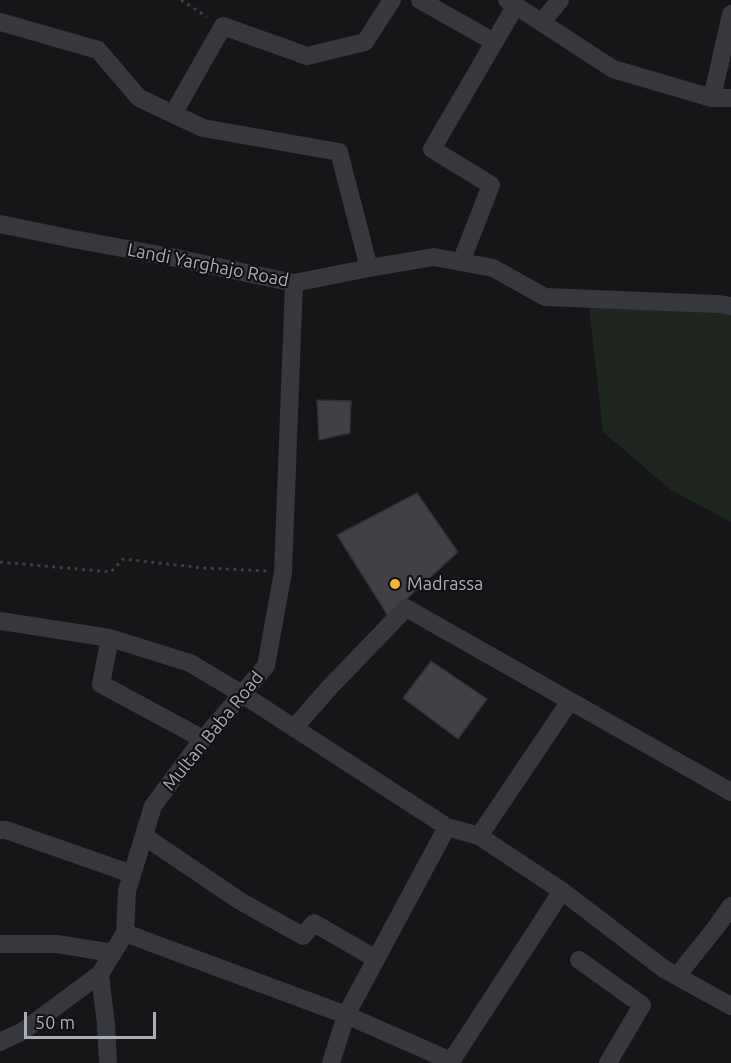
<!DOCTYPE html>
<style>
body{margin:0}
#map{position:relative;width:731px;height:1063px;overflow:hidden;background:#161618;font-family:Ubuntu,sans-serif}
canvas{display:block}
.scale{position:absolute;left:24px;top:1012px;width:132px;height:27px;box-sizing:border-box;border:3px solid #a8adb8;border-top:0;padding-left:8px;font-size:18px;line-height:21px;white-space:nowrap;color:#a8adb8;-webkit-text-stroke:4px #111113;paint-order:stroke}
</style>
<div id="map">
<canvas width="731" height="1063"></canvas>
<div class="scale">50 m</div>
</div>
<script>
const c = document.querySelector('canvas').getContext('2d');
c.lineJoin = 'round';
function fillPath(path, color) { c.fillStyle = color; c.fill(path, 'evenodd'); }
const shape = rows => new Path2D(rows.map(r => 'M' + r).join(''));
function trace(path, color, width, dash) { c.strokeStyle = color; c.lineWidth = width; c.lineCap = dash ? 'butt' : 'round'; c.setLineDash(dash || []); c.stroke(path); }
function write(font, color, halo, rows, align = 'center') {
  c.font = font + ' Ubuntu,sans-serif'; c.lineWidth = 4.5; c.setLineDash([]); c.textBaseline = 'middle'; c.strokeStyle = halo; c.fillStyle = color; for (const [text, x, y, turn = 0] of rows) {
    c.save(); c.translate(x, y); c.rotate((+turn || 0) * Math.PI / 180); c.textAlign = isNaN(turn) ? turn : align; if (halo) c.strokeText(text, 0, 0); c.fillText(text, 0, 0); c.restore();
  }
}
fillPath(shape([
 [589,307,731,312,731,522,671,490,603,432]
]), '#1e261f');
const building = shape([
 [317,400,351,401,350,433,319,440,317,400],
 [417,493,458,552,388,616,337,535,417,493],
 [431,661,487,699,458,739,403,698,431,661]
]);
fillPath(building, '#404145');
trace(building, '#303034', 1.5);
trace(shape([
 [181,0,207,17],
 [0,562,111,572,123,559,203,568,267,571]
]), '#3d3f44', 3, [3, 4.5]);
trace(shape([
 [420,0,494,42],
 [507,0,613,69,712,98,731,98],
 [0,22,98,50,139,98,203,128,339,152,369,268],
 [542,22,560,0],
 [712,98,731,14],
 [173,114,223,26,307,56,365,42,392,0],
 [0,224,73,239,171,257,294,283,369,268,434,257,493,268,545,297,718,304,731,306],
 [461,262,491,185,432,149,516,5],
 [0,621,110,638,190,663,242,694,447,827,479,836,562,891,664,969,731,1006],
 [110,638,101,684,203,739],
 [294,728,330,687,406,608,731,792],
 [0,830,6,830,132,874],
 [144,836,240,901,303,936,314,923,376,959],
 [479,836,570,701],
 [125,933,346,1015,451,1061],
 [0,944,57,944,113,953],
 [579,960,642,1005,608,1063],
 [100,974,106,1025,108,1063],
 [677,976,717,926,731,906],
 [0,1042,23,1031,100,974,125,933,127,891,153,806,199,744,266,666,283,572,294,283],
 [331,1063,346,1015,447,827],
 [450,1063,562,891]
]), '#37383d', 18);
for (const [x, y, r, color] of [
 [395,584,6,"#f2b134"]
]) { const dot = new Path2D(); dot.arc(x, y, r, 0, 2 * Math.PI); c.fillStyle = color; c.fill(dot); trace(dot, '#111113', 2); }
write('18px', '#a8adb8', '#111113', [
 ["Landi Yarghajo Road",208,265,11],
 ["Multan Baba Road",213,731,-51]
]);
write('18px', '#a8adb8', '#111113', [
 ["Madrassa",407,584]
], 'left');
</script>
